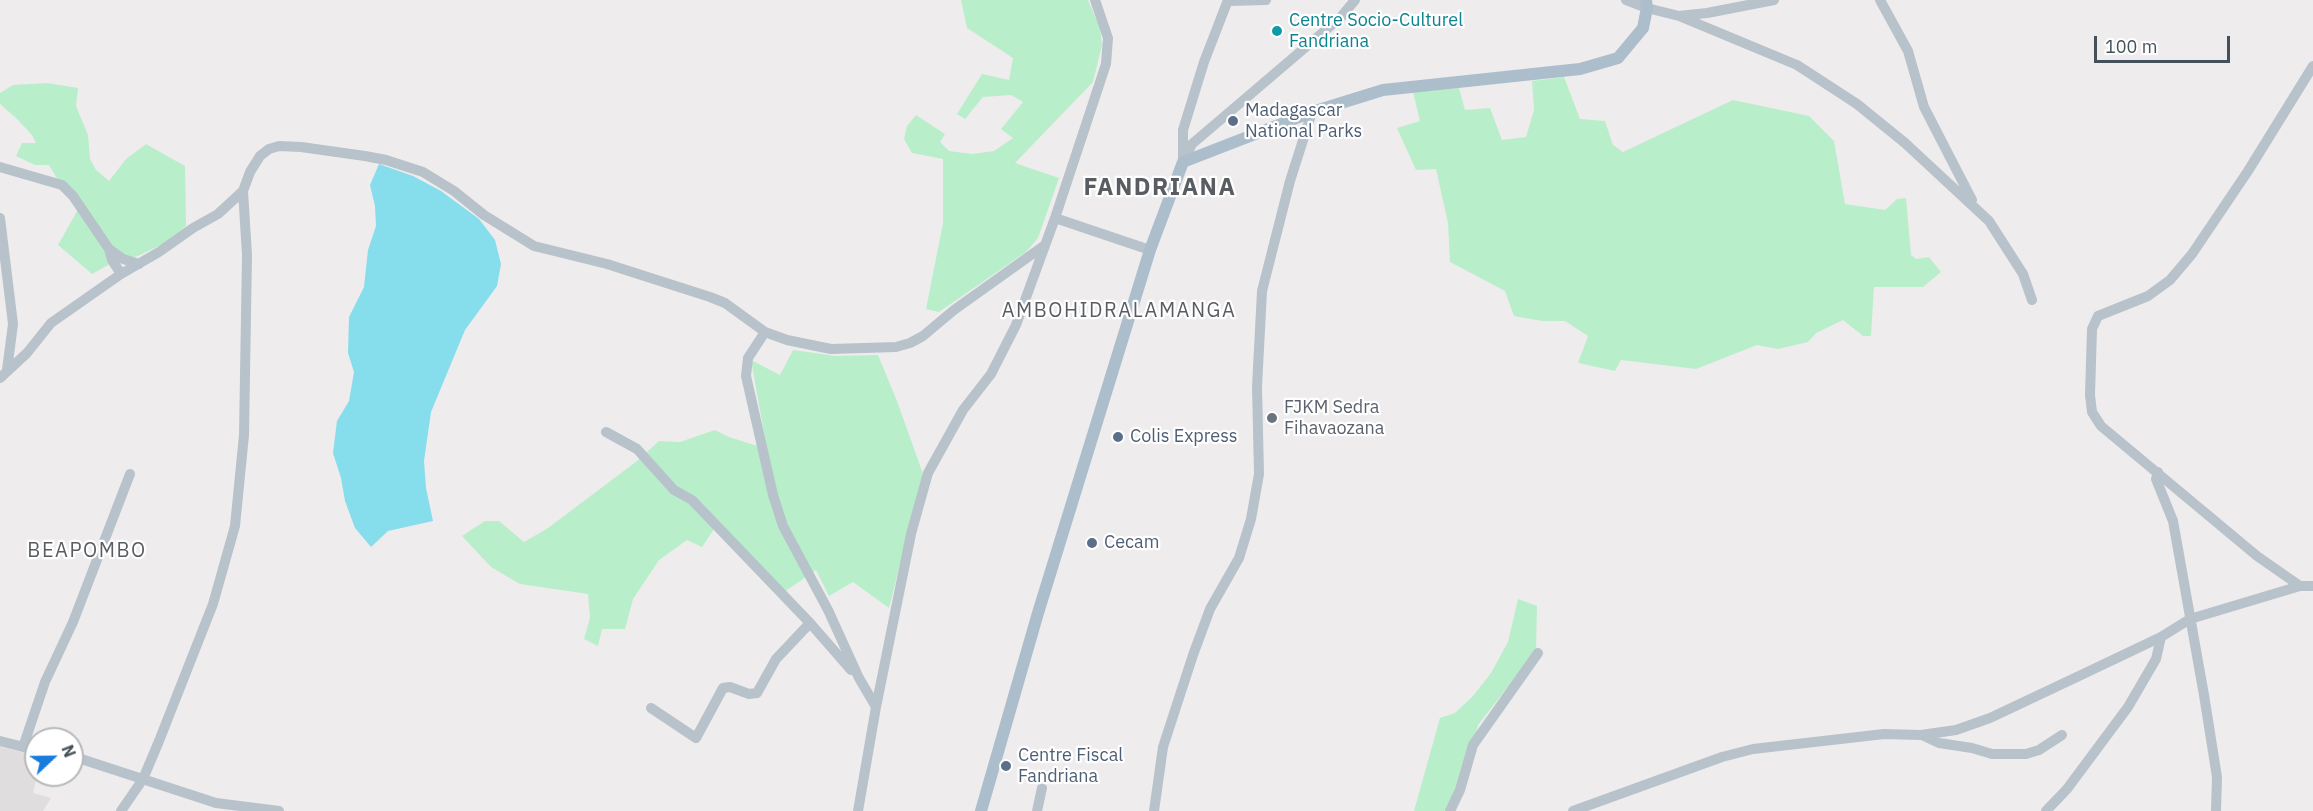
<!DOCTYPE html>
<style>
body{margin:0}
#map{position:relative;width:2313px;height:811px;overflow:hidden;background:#efeced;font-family:"IBM Plex Sans",sans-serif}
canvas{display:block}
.north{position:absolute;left:24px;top:727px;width:60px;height:60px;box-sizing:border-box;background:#fff;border:2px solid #b5b9bd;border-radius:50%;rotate:68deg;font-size:16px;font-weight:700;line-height:24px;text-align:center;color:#45515a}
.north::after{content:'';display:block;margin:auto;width:21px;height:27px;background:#187bde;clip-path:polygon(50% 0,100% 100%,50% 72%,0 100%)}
.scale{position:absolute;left:2094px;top:36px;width:136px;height:27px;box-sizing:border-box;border:3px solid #45515a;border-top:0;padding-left:8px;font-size:18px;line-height:21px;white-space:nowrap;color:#45515a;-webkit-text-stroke:4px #fff;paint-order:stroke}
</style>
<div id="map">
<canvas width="2313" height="811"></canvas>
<div class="north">N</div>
<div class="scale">100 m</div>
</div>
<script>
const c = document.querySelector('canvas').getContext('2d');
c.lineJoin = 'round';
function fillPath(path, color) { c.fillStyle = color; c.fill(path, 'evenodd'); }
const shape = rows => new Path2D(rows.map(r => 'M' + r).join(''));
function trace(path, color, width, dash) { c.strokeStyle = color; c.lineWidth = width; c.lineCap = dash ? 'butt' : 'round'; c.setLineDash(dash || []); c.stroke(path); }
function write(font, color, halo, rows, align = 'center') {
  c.font = font + ' "IBM Plex Sans",sans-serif'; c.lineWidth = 4.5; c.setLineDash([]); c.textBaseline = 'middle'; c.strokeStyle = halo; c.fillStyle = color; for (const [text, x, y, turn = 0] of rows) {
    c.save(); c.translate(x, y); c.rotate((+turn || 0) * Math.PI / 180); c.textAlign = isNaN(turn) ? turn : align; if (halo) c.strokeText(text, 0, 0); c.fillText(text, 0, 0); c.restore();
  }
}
fillPath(shape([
 [0,747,36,755,37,775,33,793,51,798,43,811,0,811]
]), '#e0dddf');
fillPath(shape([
 [961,0,1088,0,1100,28,1102,45,1093,82,1015,163,1059,178,1038,238,1026,252,939,312,926,309,943,223,943,159,912,153,904,139,907,126,916,115,945,134,940,142,949,151,972,154,994,151,1013,138,1001,129,1023,102,1011,95,983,97,965,119,957,114,982,74,1009,80,1013,58,967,28],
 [1564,77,1580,119,1605,121,1613,145,1623,152,1733,100,1809,116,1834,141,1845,204,1885,210,1897,199,1906,198,1911,255,1916,259,1929,257,1941,272,1923,287,1874,287,1871,336,1863,336,1843,320,1816,333,1808,342,1778,349,1757,345,1696,369,1621,360,1615,371,1578,363,1588,336,1565,321,1542,321,1514,316,1505,291,1450,262,1448,223,1436,169,1416,170,1397,128,1420,121,1413,92,1459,88,1465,110,1490,108,1502,140,1526,137,1534,110,1532,81],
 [47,83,78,88,76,106,88,135,90,159,96,170,109,181,126,159,146,144,185,166,186,226,169,241,138,256,110,264,92,274,58,245,80,206,58,180,49,165,35,165,16,156,22,143,36,143,32,135,16,118,0,104,0,93,13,85],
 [793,350,836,356,878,355,897,401,923,474,889,608,853,582,829,596,816,570,784,592,718,523,702,547,687,540,659,560,633,599,625,629,602,629,598,646,584,639,590,618,588,594,520,584,491,567,462,536,485,521,499,521,524,542,548,528,637,461,659,441,680,442,715,430,729,437,767,449,751,360,780,375],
 [1518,599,1537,606,1536,651,1478,725,1466,777,1454,811,1414,811,1440,718,1455,713,1473,696,1491,673,1508,642]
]), '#b9eecb');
fillPath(shape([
 [379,164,413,176,441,191,479,219,495,240,501,264,497,286,465,330,431,412,424,461,426,488,433,521,388,531,371,547,355,528,345,501,341,478,333,453,337,421,349,401,354,372,348,353,349,317,364,287,368,250,376,226,375,206,370,185]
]), '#86ddec');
trace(shape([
 [1626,0,1647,8,1679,16,1707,13,1774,0],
 [1880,0,1908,51,1924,107,1972,200],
 [1228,1,1266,0],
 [1679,16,1797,65,1857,104,1905,143,1989,221,2023,274,2032,300],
 [1183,160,1183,130,1204,62,1228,0],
 [1183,162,1192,144,1341,17,1355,0],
 [0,167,62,185,73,196,109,249,112,260,121,274],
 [0,218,13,324,7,370],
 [1055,218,1150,250],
 [109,249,123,259,139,264],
 [765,332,748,358,746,376,773,495,783,526,828,610,859,678,876,707],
 [0,378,27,353,51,323,121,274,159,252,193,228,218,214,243,191],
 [606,432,637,449,674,490,692,500,810,623,851,670],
 [2158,472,2156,479,2173,521,2204,695,2217,777,2216,811],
 [2300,586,2257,556,2101,426,2092,412,2090,395,2092,329,2098,316,2148,296,2170,280,2192,254,2248,171,2313,66],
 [651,708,696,738,723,688,730,687,749,694,757,693,776,659,810,623],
 [1922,735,1939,743,1972,748,1992,754,2026,754,2039,750,2062,735],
 [0,741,36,750],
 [23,747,45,682,73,622,130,474],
 [72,756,216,803,279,811],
 [121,811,143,779,159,741,213,604,235,526,244,435,247,255,243,191,250,172,260,156,269,149,279,146,301,147,365,156,386,160,423,172,454,191,484,215,534,246,607,264,710,297,725,303,765,332,787,340,831,349,896,347,910,343,923,336,954,310,1045,245],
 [858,811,876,707,911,534,928,473,963,410,991,374,1016,325,1055,218,1106,64,1108,38,1095,0],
 [1037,811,1042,788],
 [1154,811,1163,747,1193,655,1210,609,1239,558,1251,519,1259,474,1257,387,1262,291,1290,181,1312,112],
 [1450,811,1460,790,1473,745,1538,653],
 [1573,811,1722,757,1753,749,1884,734,1921,735,1956,730,1990,718,2079,676,2161,637,2190,619,2300,586,2313,586],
 [2046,811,2067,789,2128,707,2156,659,2161,637]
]), '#b8c2ca', 10);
trace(shape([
 [981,811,1038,613,1150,250,1183,162,1312,112,1383,90,1580,69,1618,58,1643,28,1647,8,1646,0]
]), '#acbecc', 12);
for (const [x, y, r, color] of [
 [1277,31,6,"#0f9aa8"],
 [1233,121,6,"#5c6f8a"],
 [1272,418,6,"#6b7280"],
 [1118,437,6,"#5c6f8a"],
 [1092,543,6,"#5c6f8a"],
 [1006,766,6,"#5c6f8a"]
]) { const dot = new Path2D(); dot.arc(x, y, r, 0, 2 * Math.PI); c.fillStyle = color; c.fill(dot); trace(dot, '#fff', 2); }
write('18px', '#0d838f', '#fff', [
 ["Centre Socio-Culturel",1289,21],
 ["Fandriana",1289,42]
], 'left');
write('18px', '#4e5e75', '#fff', [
 ["Madagascar",1245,111],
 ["National Parks",1245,132],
 ["Colis Express",1130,437],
 ["Cecam",1104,543],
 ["Centre Fiscal",1018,756],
 ["Fandriana",1018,777]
], 'left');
write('18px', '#5b616d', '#fff', [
 ["FJKM Sedra",1284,408],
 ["Fihavaozana",1284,429]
], 'left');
c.letterSpacing = '1.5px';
write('20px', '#595d62', '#fff', [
 ["AMBOHIDRALAMANGA",1119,311],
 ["BEAPOMBO",87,551]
]);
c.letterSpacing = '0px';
c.letterSpacing = '1.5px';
write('bold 24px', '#595d62', '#fff', [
 ["FANDRIANA",1160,188]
]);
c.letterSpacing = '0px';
</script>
